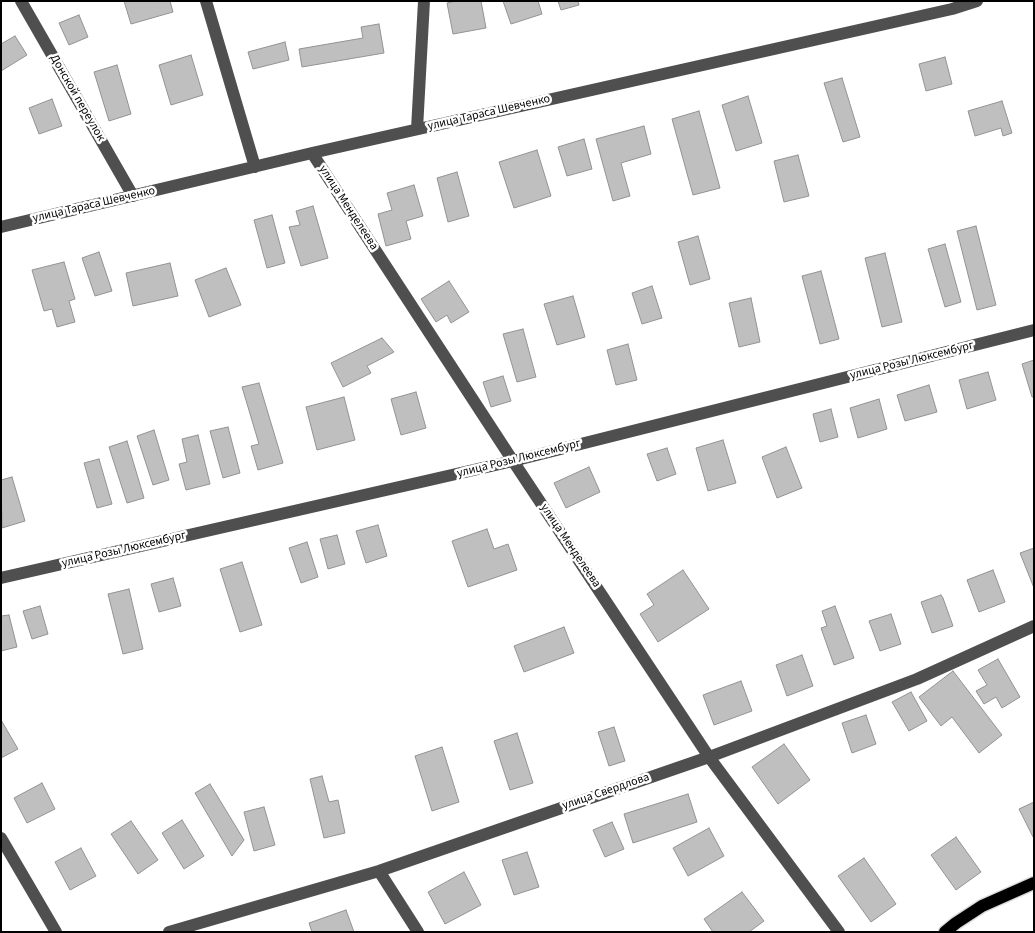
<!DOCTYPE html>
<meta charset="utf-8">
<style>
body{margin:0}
#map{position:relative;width:1035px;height:933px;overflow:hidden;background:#fff;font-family:"Source Sans 3",sans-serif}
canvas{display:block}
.frame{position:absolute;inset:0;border:2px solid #000;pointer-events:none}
</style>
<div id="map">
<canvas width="1035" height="933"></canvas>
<div class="frame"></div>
</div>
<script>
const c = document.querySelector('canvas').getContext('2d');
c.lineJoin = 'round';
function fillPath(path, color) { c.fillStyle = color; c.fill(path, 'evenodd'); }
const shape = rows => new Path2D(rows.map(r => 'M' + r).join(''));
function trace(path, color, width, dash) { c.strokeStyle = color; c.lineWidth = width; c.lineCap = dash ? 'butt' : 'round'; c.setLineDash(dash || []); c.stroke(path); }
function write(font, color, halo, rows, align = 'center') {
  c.font = font + ' "Source Sans 3",sans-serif'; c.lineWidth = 5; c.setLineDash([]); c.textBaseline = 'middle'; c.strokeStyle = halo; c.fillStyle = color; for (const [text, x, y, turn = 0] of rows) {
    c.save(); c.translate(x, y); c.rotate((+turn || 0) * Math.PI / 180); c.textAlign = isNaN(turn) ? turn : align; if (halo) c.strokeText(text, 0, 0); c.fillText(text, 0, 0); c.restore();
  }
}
const building = shape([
 [124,1,170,1,173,12,131,24,124,1],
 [456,1,481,1,486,28,453,34,447,3,456,1],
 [503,1,538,1,542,14,511,24,503,1],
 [558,1,578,1,579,5,561,10,558,1],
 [79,15,88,37,69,45,59,23,79,15],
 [379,24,384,53,302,67,299,49,363,38,361,27,379,24],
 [15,36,27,55,1,71,1,44,15,36],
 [285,42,289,60,253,69,248,52,285,42],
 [191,55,203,95,171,105,159,65,191,55],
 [945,57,952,84,926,91,919,64,945,57],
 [117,65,131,114,109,121,94,72,117,65],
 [842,78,860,137,843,142,824,83,842,78],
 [748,96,762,143,736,151,722,105,748,96],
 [52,99,62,126,39,134,29,108,52,99],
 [1002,101,1012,133,1003,136,1001,128,975,136,968,111,1002,101],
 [699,111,720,188,693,195,672,119,699,111],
 [644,126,651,154,621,163,630,196,613,201,596,139,644,126],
 [584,139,592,169,567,176,558,147,584,139],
 [537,150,551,196,514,208,499,162,537,150],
 [798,155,809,196,784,202,774,161,798,155],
 [457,172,469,216,448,222,437,178,457,172],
 [414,185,423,216,406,221,411,239,386,246,378,214,392,210,387,193,414,185],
 [313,206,328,258,301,266,289,227,300,225,296,211,313,206],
 [272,215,285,263,267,268,254,220,272,215],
 [976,226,996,305,977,310,957,231,976,226],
 [698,236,710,279,690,285,678,242,698,236],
 [945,244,961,302,945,307,928,249,945,244],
 [99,252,112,291,95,296,82,258,99,252],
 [885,253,902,322,882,327,865,258,885,253],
 [64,262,75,299,69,301,75,322,57,327,52,309,44,311,32,270,64,262],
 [170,263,178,296,133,306,126,273,170,263],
 [226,268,241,305,209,317,195,280,226,268],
 [821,271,839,339,820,344,802,276,821,271],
 [449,281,469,312,451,323,447,315,436,322,421,299,449,281],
 [652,286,662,318,642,324,632,293,652,286],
 [573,296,585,337,557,345,544,304,573,296],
 [751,298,760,342,739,347,729,303,751,298],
 [523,329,536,377,517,382,503,334,523,329],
 [382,338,394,352,367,366,371,373,343,387,331,363,382,338],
 [628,344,637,380,616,385,607,350,628,344],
 [1034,360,1034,397,1032,397,1022,364,1034,360],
 [988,372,996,400,967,409,959,380,988,372],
 [503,376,511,401,491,407,483,382,503,376],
 [259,383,283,463,258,470,251,446,259,444,242,387,259,383],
 [929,385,937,412,905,421,897,395,929,385],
 [416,392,426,428,401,435,391,399,416,392],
 [344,397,355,440,317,450,306,407,344,397],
 [879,399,887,429,858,438,850,408,879,399],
 [831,409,838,437,820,442,813,414,831,409],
 [228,427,240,473,223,478,210,431,228,427],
 [154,430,169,480,153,485,137,436,154,430],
 [198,435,210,484,186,490,179,464,187,462,182,439,198,435],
 [723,440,736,483,708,491,696,448,723,440],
 [127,441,144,498,127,503,109,447,127,441],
 [786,447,802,488,777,498,762,457,786,447],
 [667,448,676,474,657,481,647,454,667,448],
 [99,459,112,504,97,508,84,463,99,459],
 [589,467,600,492,566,508,554,483,589,467],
 [12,477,25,521,2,528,1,480,12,477],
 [378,525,387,556,366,563,356,531,378,525],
 [487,529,494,549,508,544,517,570,468,587,452,541,487,529],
 [337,535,345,564,328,569,320,539,337,535],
 [307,542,318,577,301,583,289,548,307,542],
 [1034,548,1034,588,1020,553,1034,548],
 [242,562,262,625,240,632,220,569,242,562],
 [683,570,709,609,658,642,640,614,654,605,647,594,683,570],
 [993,570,1005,602,979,612,967,580,993,570],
 [173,578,181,606,159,612,151,584,173,578],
 [129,589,143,649,123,654,108,594,129,589],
 [941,595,943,598,953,626,932,633,921,602,941,595],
 [40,606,48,634,32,639,23,611,40,606],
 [835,606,854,658,834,665,821,628,827,626,822,611,835,606],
 [891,614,901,644,880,651,869,621,891,614],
 [9,615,17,647,1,651,1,616,9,615],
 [564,627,574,653,524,672,514,646,564,627],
 [802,655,813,686,787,696,776,665,802,655],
 [998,659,1020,697,1002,708,996,697,984,704,976,691,987,685,978,670,998,659],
 [953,671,1002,735,979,753,952,717,941,726,919,697,953,671],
 [741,681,752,711,714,725,703,695,741,681],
 [911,692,927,721,909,731,892,702,911,692],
 [866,715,876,744,852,753,842,723,866,715],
 [1,720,18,749,1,758,1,720],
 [614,727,625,761,609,766,598,732,614,727],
 [517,733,533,783,510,790,494,741,517,733],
 [784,744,810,780,778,804,752,767,784,744],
 [442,747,459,802,432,811,415,756,442,747],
 [322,776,329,802,338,800,345,833,324,838,310,779,322,776],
 [42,783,55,809,27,823,14,798,42,783],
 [210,784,244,840,232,856,195,793,210,784],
 [688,794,697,822,633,843,624,814,688,794],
 [1034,802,1034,836,1033,837,1019,809,1034,802],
 [264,807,275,845,254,851,244,812,264,807],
 [182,820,204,856,184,869,162,833,182,820],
 [131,821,158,860,138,874,111,834,131,821],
 [612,822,624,849,605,857,593,830,612,822],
 [709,828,724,856,688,876,673,848,709,828],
 [956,837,981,872,956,890,931,855,956,837],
 [81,848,96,876,70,890,55,862,81,848],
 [527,852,539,887,514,895,502,860,527,852],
 [864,858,896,904,871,922,838,876,864,858],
 [464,872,481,905,445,924,428,892,464,872],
 [742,892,764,921,749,932,713,932,704,919,742,892],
 [346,910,354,932,312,932,309,923,346,910]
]);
fillPath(building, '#bfbfbf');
trace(building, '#939393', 1);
const major = shape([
 [945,932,956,923,982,906,1034,883]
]);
trace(major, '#dbdbdb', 15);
trace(shape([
 [21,1,133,196],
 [206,1,255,167],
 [417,129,424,1],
 [312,153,513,461,709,757,839,932],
 [1,227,312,153,952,9,977,1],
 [1,578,513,461,1034,330],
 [1,838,56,932],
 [379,871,418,932],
 [169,932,379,871,709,757,917,679,1034,626]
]), '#4f4f4f', 12);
trace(major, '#000', 12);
write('12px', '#000', '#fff', [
 ["Донской переулок",77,98,60],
 ["улица Тараса Шевченко",489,113,-13],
 ["улица Тараса Шевченко",94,205,-13],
 ["улица Менделеева",348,208,57],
 ["улица Розы Люксембург",912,361,-14],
 ["улица Розы Люксембург",519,459,-14],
 ["улица Менделеева",570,546,56],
 ["улица Розы Люксембург",124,550,-13],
 ["улица Свердлова",606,792,-19]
]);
</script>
